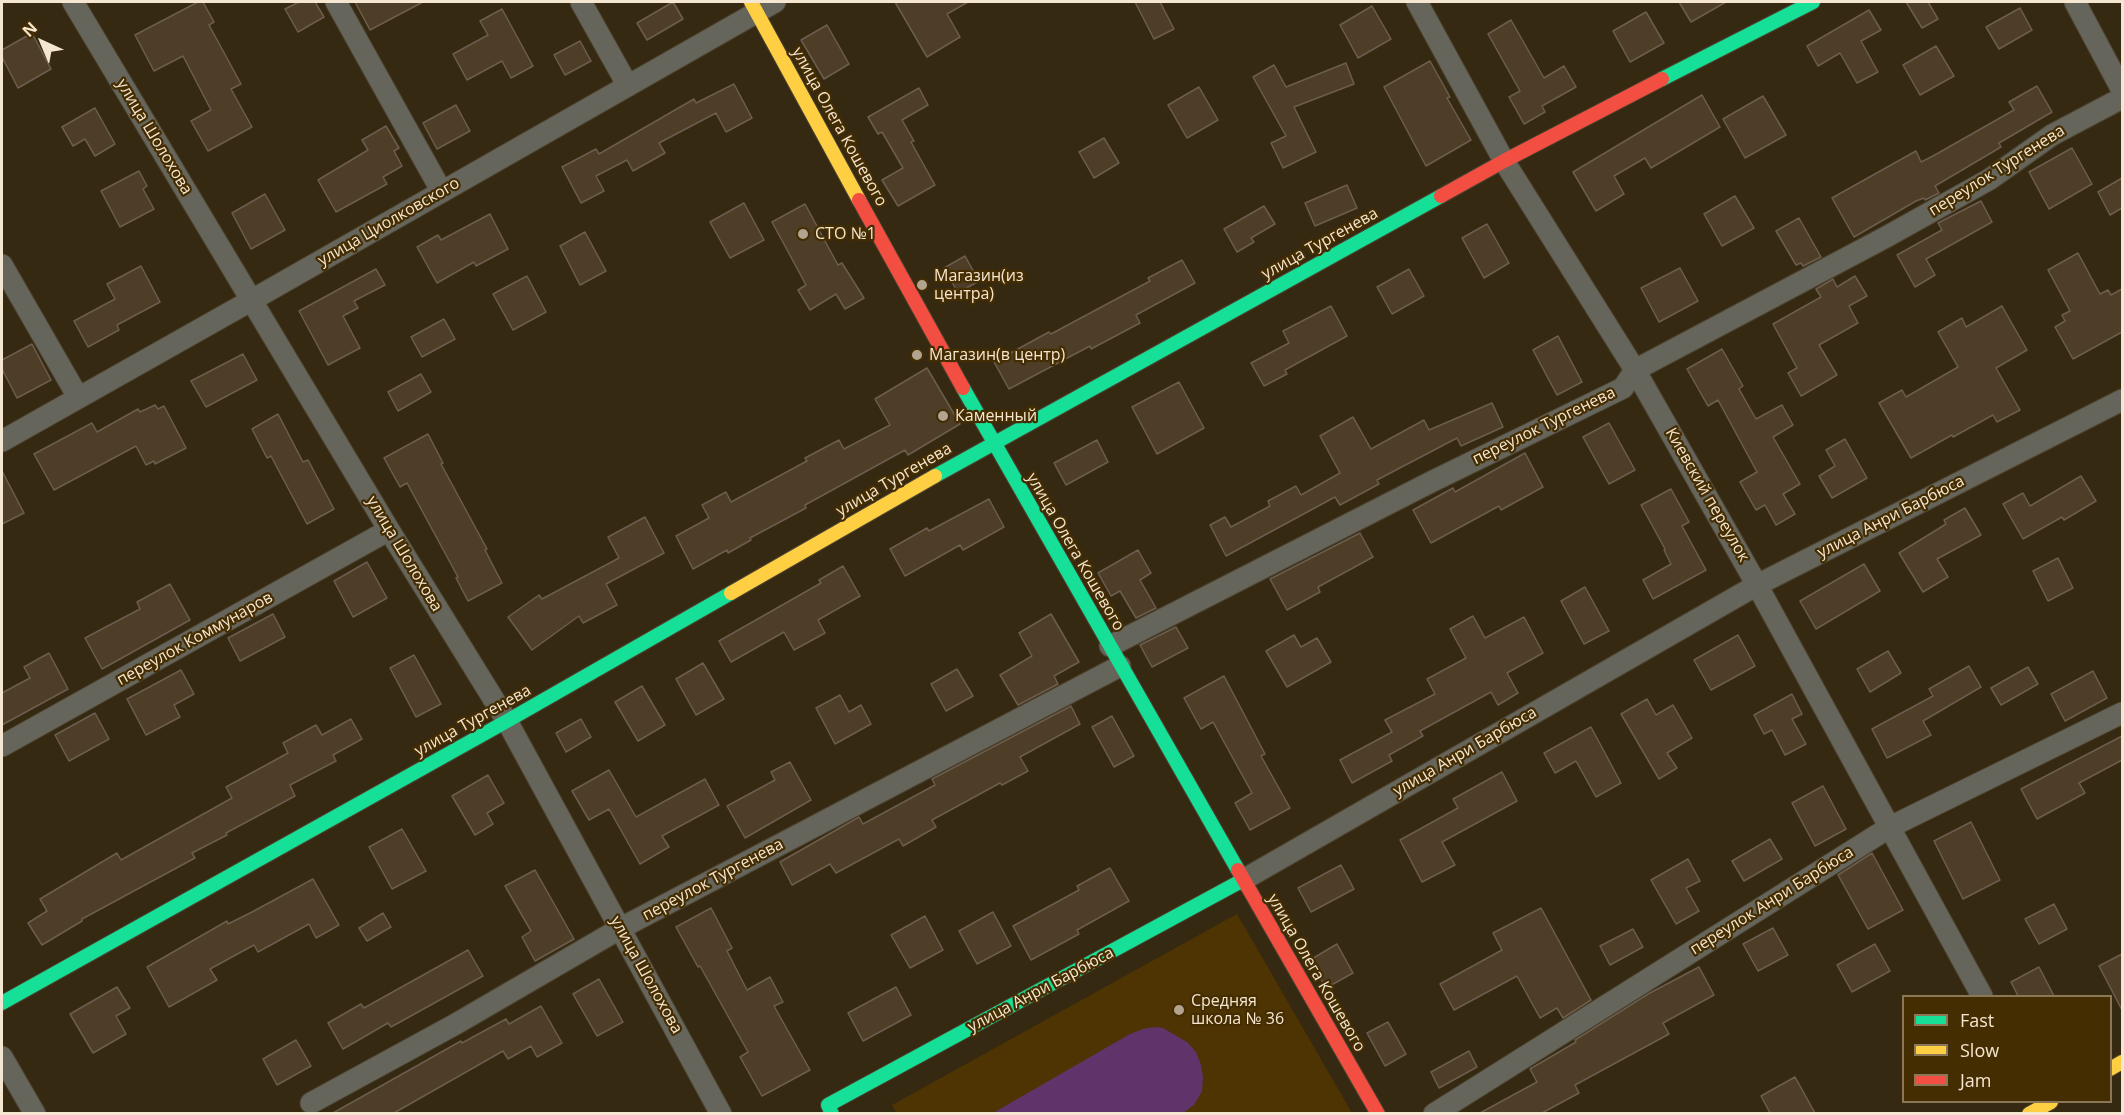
<!DOCTYPE html>
<meta charset="utf-8">
<style>
body{margin:0}
#map{position:relative;width:2124px;height:1115px;overflow:hidden;background:#362911;font-family:"Open Sans",sans-serif}
canvas{display:block}
.frame{position:absolute;inset:0;border:3px solid #f5e6d1;pointer-events:none}
.legend{position:absolute;left:1902px;top:995px;width:210px;height:108px;box-sizing:border-box;background:#452d02;border:2px solid #8b7755;margin:0;padding:8px 10px;list-style:none;font-size:18px;color:#f5e6d1}
.legend li{display:flex;align-items:center;gap:12px;height:30px}
.legend b{width:30px;border:2px solid #8b7755}
.north{position:absolute;left:12px;top:12px;width:60px;height:60px;-webkit-text-stroke:4px #452d02;paint-order:stroke;rotate:316deg;font-size:16px;font-weight:700;line-height:24px;text-align:center;color:#f5e6d1}
.north::after{content:'';display:block;margin:auto;width:21px;height:27px;background:#f5e6d1;clip-path:polygon(50% 0,100% 100%,50% 72%,0 100%)}
</style>
<div id="map">
<canvas width="2124" height="1115"></canvas>
<div class="frame"></div>
<ul class="legend">
<li><b style="height:8px;background:#16e098"></b>Fast</li>
<li><b style="height:8px;background:#ffcf43"></b>Slow</li>
<li><b style="height:8px;background:#f24e42"></b>Jam</li>
</ul>
<div class="north">N</div>
</div>
<script>
const c = document.querySelector('canvas').getContext('2d');
c.lineJoin = 'round';
function fillPath(path, color) { c.fillStyle = color; c.fill(path, 'evenodd'); }
const shape = rows => new Path2D(rows.map(r => 'M' + r).join(''));
function trace(path, color, width, dash) { c.strokeStyle = color; c.lineWidth = width; c.lineCap = dash ? 'butt' : 'round'; c.setLineDash(dash || []); c.stroke(path); }
function write(font, color, halo, rows, align = 'center') {
  c.font = font + ' "Open Sans",sans-serif'; c.lineWidth = 4.5; c.setLineDash([]); c.textBaseline = 'middle'; c.strokeStyle = halo; c.fillStyle = color; for (const [text, x, y, turn = 0] of rows) {
    c.save(); c.translate(x, y); c.rotate((+turn || 0) * Math.PI / 180); c.textAlign = isNaN(turn) ? turn : align; if (halo) c.strokeText(text, 0, 0); c.fillText(text, 0, 0); c.restore();
  }
}
fillPath(shape([
 [1237,914,1352,1113,897,1114,892,1105]
]), '#4e3402');
fillPath(shape([
 [1154,1027,1163,1028,1187,1042,1196,1052,1201,1065,1203,1077,1202,1091,1194,1105,1183,1113,993,1113,1130,1034,1143,1029]
]), '#60346a');
const building = shape([
 [198,2,203,2,214,22,209,25,241,84,231,89,252,127,208,151,191,121,211,110,183,56,154,71,135,35,198,2],
 [299,2,315,2,324,17,298,32,285,9,299,2],
 [355,2,423,2,370,30,355,2],
 [673,2,683,19,647,40,637,23,673,2],
 [895,2,968,2,947,14,960,37,927,57,895,2],
 [1135,2,1160,2,1174,29,1154,39,1135,2],
 [1679,2,1726,2,1691,22,1679,2],
 [1906,2,1928,2,1938,19,1922,28,1906,2],
 [1372,6,1391,39,1358,58,1340,25,1372,6],
 [2020,8,2032,30,1999,49,1986,27,2020,8],
 [502,9,533,66,511,78,502,61,467,80,453,54,488,35,480,21,502,9],
 [1869,10,1881,30,1861,41,1878,72,1857,83,1840,53,1818,66,1807,46,1869,10],
 [1646,12,1664,43,1630,62,1613,31,1646,12],
 [1511,20,1544,78,1564,66,1576,87,1542,106,1545,112,1524,124,1509,97,1520,91,1488,34,1511,20],
 [827,25,849,64,824,79,801,40,827,25],
 [32,33,51,69,18,88,2,57,2,50,32,33],
 [580,41,591,61,565,75,554,55,580,41],
 [1936,46,1954,76,1920,95,1903,65,1936,46],
 [1430,61,1450,97,1447,98,1471,140,1426,166,1384,87,1430,61],
 [1346,63,1354,84,1294,107,1316,152,1283,168,1271,143,1286,136,1253,77,1274,65,1286,87,1346,63],
 [734,84,752,118,726,132,716,113,659,143,665,153,633,171,627,160,596,176,604,191,581,203,562,167,596,149,599,154,694,99,696,103,734,84],
 [2037,86,2052,112,1999,143,2001,147,1935,186,1939,193,1925,200,1924,198,1916,201,1854,237,1832,198,1916,151,1921,162,1933,156,2014,110,2009,102,2037,86],
 [1199,87,1218,120,1187,138,1168,105,1199,87],
 [919,88,928,105,902,120,914,141,911,142,935,185,898,206,882,180,903,168,882,132,878,134,868,117,919,88],
 [1702,95,1720,127,1651,168,1645,158,1614,176,1624,194,1596,211,1573,172,1702,95],
 [1763,96,1786,135,1745,158,1723,119,1763,96],
 [456,105,470,131,437,149,423,123,456,105],
 [95,108,115,144,95,156,85,139,73,146,62,127,95,108],
 [386,126,399,148,394,151,402,166,383,177,387,184,336,212,318,180,368,150,362,140,386,126],
 [1104,138,1119,163,1094,178,1079,152,1104,138],
 [2072,148,2092,184,2049,209,2029,172,2072,148],
 [139,171,147,186,143,189,154,209,120,227,101,191,139,171],
 [2122,178,2122,208,2110,215,2098,192,2122,178],
 [1347,185,1357,208,1315,226,1305,203,1347,185],
 [265,194,285,230,251,249,232,213,265,194],
 [1735,196,1754,228,1722,246,1704,214,1735,196],
 [1981,201,1992,222,1926,259,1935,275,1915,287,1897,255,1942,230,1938,223,1981,201],
 [744,203,764,240,730,258,710,222,744,203],
 [805,204,838,265,842,263,864,298,845,309,836,294,810,310,798,290,806,285,772,222,805,204],
 [1264,206,1275,224,1251,238,1254,242,1237,252,1224,229,1264,206],
 [490,214,508,249,476,266,474,262,437,283,417,247,438,235,441,240,490,214],
 [1799,218,1821,257,1803,266,1801,263,1796,265,1776,231,1799,218],
 [1487,224,1509,263,1484,278,1462,238,1487,224],
 [585,232,606,271,580,285,560,246,585,232],
 [2078,253,2100,294,2108,290,2111,295,2122,289,2122,332,2073,359,2055,327,2065,321,2062,315,2070,311,2048,270,2078,253],
 [965,256,979,281,958,293,944,268,965,256],
 [1182,260,1195,283,1136,315,1140,323,1091,349,1090,346,1009,389,994,362,1049,332,1051,334,1150,281,1148,278,1182,260],
 [141,266,160,302,117,325,119,330,88,347,74,321,115,299,107,284,141,266],
 [1680,268,1698,301,1659,322,1641,288,1680,268],
 [376,269,385,285,354,301,358,308,343,316,360,348,328,365,299,311,376,269],
 [1409,269,1424,296,1392,314,1377,287,1409,269],
 [527,276,546,312,513,330,493,294,527,276],
 [1855,276,1867,296,1849,306,1858,323,1819,345,1837,375,1801,396,1788,373,1797,368,1773,324,1821,297,1816,289,1833,279,1837,287,1855,276],
 [1331,306,1347,336,1285,370,1287,374,1264,386,1251,363,1289,343,1283,331,1331,306],
 [2002,306,2027,350,1996,368,2020,410,1997,422,1993,415,1953,437,1952,435,1911,458,1879,403,1902,390,1906,397,1958,367,1938,332,1962,318,1966,327,2002,306],
 [444,319,455,339,422,357,411,337,444,319],
 [1558,336,1582,382,1557,395,1533,350,1558,336],
 [32,344,51,380,17,398,2,369,2,360,32,344],
 [1722,349,1743,386,1739,389,1756,419,1782,405,1793,425,1773,437,1800,484,1783,494,1795,514,1776,525,1765,505,1756,510,1740,482,1757,472,1718,400,1708,406,1687,369,1722,349],
 [243,354,257,380,206,407,191,381,243,354],
 [927,368,960,424,908,455,905,450,805,505,806,508,750,538,751,540,728,553,727,550,693,569,676,536,709,518,702,505,726,492,731,502,807,461,805,458,839,440,844,449,890,425,875,399,927,368],
 [421,374,431,392,398,411,388,392,421,374],
 [1179,382,1204,428,1157,454,1132,407,1179,382],
 [1492,403,1503,427,1461,446,1457,438,1377,480,1379,484,1340,505,1335,497,1226,556,1210,525,1225,517,1231,527,1270,506,1268,501,1296,486,1301,495,1340,473,1320,436,1353,417,1371,449,1424,420,1429,430,1492,403],
 [155,405,158,409,164,406,186,448,155,464,154,461,146,465,136,446,54,490,34,454,92,423,97,432,138,409,140,412,155,405],
 [278,414,303,462,308,460,334,509,307,524,271,456,267,458,252,429,278,414],
 [1609,423,1635,470,1609,484,1583,437,1609,423],
 [428,434,443,463,441,464,487,549,485,550,502,583,468,601,456,578,458,577,407,483,400,487,384,458,428,434],
 [1845,439,1867,478,1832,498,1819,476,1835,466,1826,450,1845,439],
 [1097,440,1108,462,1066,485,1054,463,1097,440],
 [1525,453,1543,487,1501,510,1499,506,1431,543,1413,510,1453,488,1455,492,1525,453],
 [2,471,24,513,2,524,2,471],
 [2081,476,2096,501,2064,520,2062,517,2023,539,2003,504,2023,493,2030,506,2081,476],
 [1671,489,1689,522,1682,526,1706,570,1653,599,1643,580,1671,564,1664,550,1665,549,1641,505,1671,489],
 [989,499,1004,527,963,550,960,545,905,576,890,549,927,528,929,531,989,499],
 [1965,508,1981,535,1937,559,1948,577,1923,592,1899,553,1946,524,1944,520,1965,508],
 [645,517,664,553,606,584,617,605,583,623,579,616,532,650,508,617,539,595,542,599,619,558,608,537,645,517],
 [1360,533,1373,557,1318,587,1320,592,1287,610,1270,579,1360,533],
 [1138,550,1151,573,1140,580,1156,608,1136,618,1120,591,1111,596,1098,573,1138,550],
 [2058,558,2073,588,2048,601,2033,571,2058,558],
 [367,562,387,598,353,617,334,581,367,562],
 [1864,564,1880,591,1816,629,1800,601,1864,564],
 [843,566,860,596,818,620,825,633,794,650,784,632,731,662,719,641,821,583,819,580,843,566],
 [170,584,190,620,102,669,85,638,140,609,137,602,170,584],
 [1585,587,1609,631,1584,644,1561,601,1585,587],
 [273,614,285,637,240,661,228,638,273,614],
 [1051,614,1079,662,1054,676,1058,684,1018,705,1000,675,1032,656,1019,633,1051,614],
 [1473,616,1485,638,1524,617,1543,653,1507,673,1518,693,1498,705,1491,692,1420,731,1423,736,1389,755,1392,761,1352,783,1340,760,1392,732,1385,720,1435,694,1427,679,1466,658,1450,629,1473,616],
 [1176,627,1188,648,1152,667,1140,645,1176,627],
 [1294,635,1301,647,1317,638,1331,662,1287,687,1266,651,1294,635],
 [1738,635,1755,666,1711,690,1694,660,1738,635],
 [1888,651,1901,673,1870,692,1857,669,1888,651],
 [49,653,68,689,2,725,2,693,30,678,24,667,49,653],
 [414,655,441,704,416,717,390,668,414,655],
 [703,663,724,699,696,715,676,679,703,663],
 [1969,666,1981,687,1923,721,1931,735,1887,758,1872,729,1933,696,1929,689,1969,666],
 [2028,667,2038,684,2001,705,1991,688,2028,667],
 [957,669,973,696,946,711,931,684,957,669],
 [181,670,194,694,174,705,180,717,146,735,127,699,181,670],
 [2093,671,2107,698,2065,721,2051,694,2093,671],
 [1224,676,1265,754,1261,756,1290,808,1250,830,1235,803,1252,793,1213,722,1201,729,1184,698,1224,676],
 [642,686,665,725,638,741,615,702,642,686],
 [1792,694,1802,714,1792,719,1806,744,1785,755,1772,730,1764,734,1754,715,1792,694],
 [840,695,849,712,861,705,871,724,835,744,816,708,840,695],
 [1647,699,1656,715,1673,705,1692,738,1667,753,1677,768,1659,779,1621,714,1647,699],
 [1071,706,1080,724,1020,757,1028,771,1002,785,1000,783,932,820,936,827,903,846,899,839,836,873,830,864,792,885,780,862,859,817,863,824,935,785,932,779,1071,706],
 [95,713,109,739,69,761,55,735,95,713],
 [1112,716,1134,756,1114,767,1092,727,1112,716],
 [351,719,362,739,333,755,336,761,290,785,295,796,226,833,227,835,192,853,195,858,82,919,82,921,42,945,28,923,47,911,40,899,117,853,121,860,232,798,226,787,288,753,283,743,316,725,322,735,351,719],
 [581,719,591,737,566,752,556,733,581,719],
 [1591,727,1621,783,1596,797,1576,761,1555,773,1544,753,1591,727],
 [2122,736,2122,760,2079,783,2085,793,2037,819,2021,789,2122,736],
 [790,762,811,800,745,838,727,806,775,780,771,772,790,762],
 [609,770,636,817,705,779,719,805,662,836,669,847,640,864,609,809,589,820,572,791,609,770],
 [1502,772,1517,801,1442,842,1455,865,1422,882,1400,840,1458,808,1453,799,1502,772],
 [488,775,504,803,487,813,493,824,475,835,452,796,488,775],
 [1823,786,1846,829,1815,846,1792,803,1823,786],
 [1971,822,2000,880,1963,899,1934,841,1971,822],
 [402,829,426,871,392,889,369,847,402,829],
 [1770,839,1782,859,1744,881,1732,861,1770,839],
 [1872,853,1903,910,1868,929,1838,875,1872,853],
 [1688,859,1700,881,1686,888,1699,911,1676,924,1651,880,1688,859],
 [1341,865,1354,889,1311,912,1298,888,1341,865],
 [1110,868,1129,901,1077,930,1079,934,1031,960,1013,926,1079,890,1077,886,1110,868],
 [535,870,574,939,535,961,522,937,531,931,505,886,535,870],
 [313,879,339,925,316,938,309,924,258,952,254,945,210,969,217,980,169,1007,147,967,227,921,228,924,252,912,313,879],
 [2054,904,2067,929,2039,944,2025,919,2054,904],
 [711,908,732,948,727,951,747,990,770,977,783,1002,774,1006,810,1070,762,1096,740,1057,748,1052,700,966,698,967,676,927,711,908],
 [1541,908,1591,1000,1563,1018,1557,1008,1540,1018,1517,976,1454,1010,1440,984,1502,950,1493,933,1541,908],
 [993,912,1011,946,977,964,959,931,993,912],
 [383,913,391,927,367,941,359,928,383,913],
 [925,916,943,950,910,968,891,935,925,916],
 [1773,928,1788,955,1758,971,1743,944,1773,928],
 [1633,929,1643,947,1610,965,1600,946,1633,929],
 [1337,944,1353,973,1326,988,1310,960,1337,944],
 [1875,944,1890,971,1852,992,1837,965,1875,944],
 [468,950,483,976,391,1027,388,1023,343,1049,328,1023,361,1004,364,1008,468,950],
 [2122,954,2122,1010,2099,966,2122,954],
 [1699,967,1714,995,1663,1023,1669,1034,1575,1085,1579,1093,1542,1113,1480,1113,1537,1082,1530,1069,1576,1042,1575,1040,1648,994,1699,967],
 [2039,967,2054,996,2018,996,2011,982,2039,967],
 [599,979,623,1022,597,1036,573,994,599,979],
 [117,987,130,1008,116,1016,126,1034,93,1053,70,1014,117,987],
 [896,987,911,1015,863,1041,848,1013,896,987],
 [541,1006,562,1043,537,1057,531,1046,508,1059,503,1051,394,1113,333,1113,461,1041,462,1043,506,1019,509,1024,541,1006],
 [1388,1022,1406,1054,1385,1066,1367,1033,1388,1022],
 [296,1040,311,1066,277,1085,263,1059,296,1040],
 [1469,1051,1477,1067,1439,1088,1431,1072,1469,1051],
 [1795,1077,1815,1113,1770,1113,1761,1096,1795,1077]
]);
fillPath(building, '#4e3d27');
trace(building, '#6c5e4e', 1.5);
const street = shape([
 [73,2,389,530,507,721,721,1114],
 [336,2,442,192],
 [581,2,628,86],
 [1417,2,1504,161,1635,370,1757,585,1982,996],
 [2075,2,2122,90],
 [2,265,78,397],
 [2,441,252,300,775,2],
 [1110,646,1431,482,1623,388,1635,370,1886,237,1990,179,2052,135,2122,98],
 [2,746,389,530],
 [1243,880,1757,585,2122,400],
 [2,1057,35,1114],
 [311,1103,454,1025,621,928,1120,666],
 [1434,1114,1890,827,2122,713]
]);
const fast = shape([
 [1662,79,1813,2],
 [963,388,1238,870],
 [935,476,1441,196],
 [2,1003,507,721,731,593],
 [832,1114,828,1105,1243,880]
]);
const slow = shape([
 [751,2,859,200],
 [731,593,935,476],
 [2110,1069,2122,1062],
 [2029,1114,2051,1102]
]);
const jam = shape([
 [1441,196,1504,161,1662,79],
 [859,200,963,388],
 [1238,870,1378,1114]
]);
trace(street, '#4d432f', 23);
trace(fast, '#4d432f', 16);
trace(slow, '#4d432f', 16);
trace(jam, '#4d432f', 16);
trace(street, '#66655b', 21);
trace(fast, '#16e098', 14);
trace(slow, '#ffcf43', 14);
trace(jam, '#f24e42', 14);
for (const [x, y, r, color] of [
 [803,234,6,"#b2a48e"],
 [922,285,6,"#b2a48e"],
 [917,355,6,"#b2a48e"],
 [943,416,6,"#b2a48e"],
 [1179,1010,6,"#b2a48e"]
]) { const dot = new Path2D(); dot.arc(x, y, r, 0, 2 * Math.PI); c.fillStyle = color; c.fill(dot); trace(dot, '#452d02', 2); }
write('16px', '#f5e6d1', '#452d02', [
 ["улица Олега Кошевого",839,127,61],
 ["улица Шолохова",154,137,59],
 ["переулок Тургенева",1997,171,-32],
 ["улица Циолковского",389,222,-30],
 ["улица Тургенева",1320,244,-29],
 ["переулок Тургенева",1544,426,-26],
 ["улица Тургенева",894,480,-30],
 ["Киевский переулок",1707,495,60],
 ["улица Анри Барбюса",1891,517,-27],
 ["улица Олега Кошевого",1075,552,60],
 ["улица Шолохова",404,554,59],
 ["переулок Коммунаров",195,639,-29],
 ["улица Тургенева",473,721,-29],
 ["улица Анри Барбюса",1465,752,-30],
 ["переулок Тургенева",713,880,-28],
 ["переулок Анри Барбюса",1772,901,-32],
 ["улица Олега Кошевого",1316,973,60],
 ["улица Шолохова",646,975,61],
 ["улица Анри Барбюса",1041,990,-28]
]);
write('16px', '#f5e6d1', '#452d02', [
 ["СТО №1",815,234],
 ["Магазин(из",934,276],
 ["центра)",934,294],
 ["Магазин(в центр)",929,355],
 ["Каменный",955,416],
 ["Средняя",1191,1001],
 ["школа № 36",1191,1019]
], 'left');
</script>
